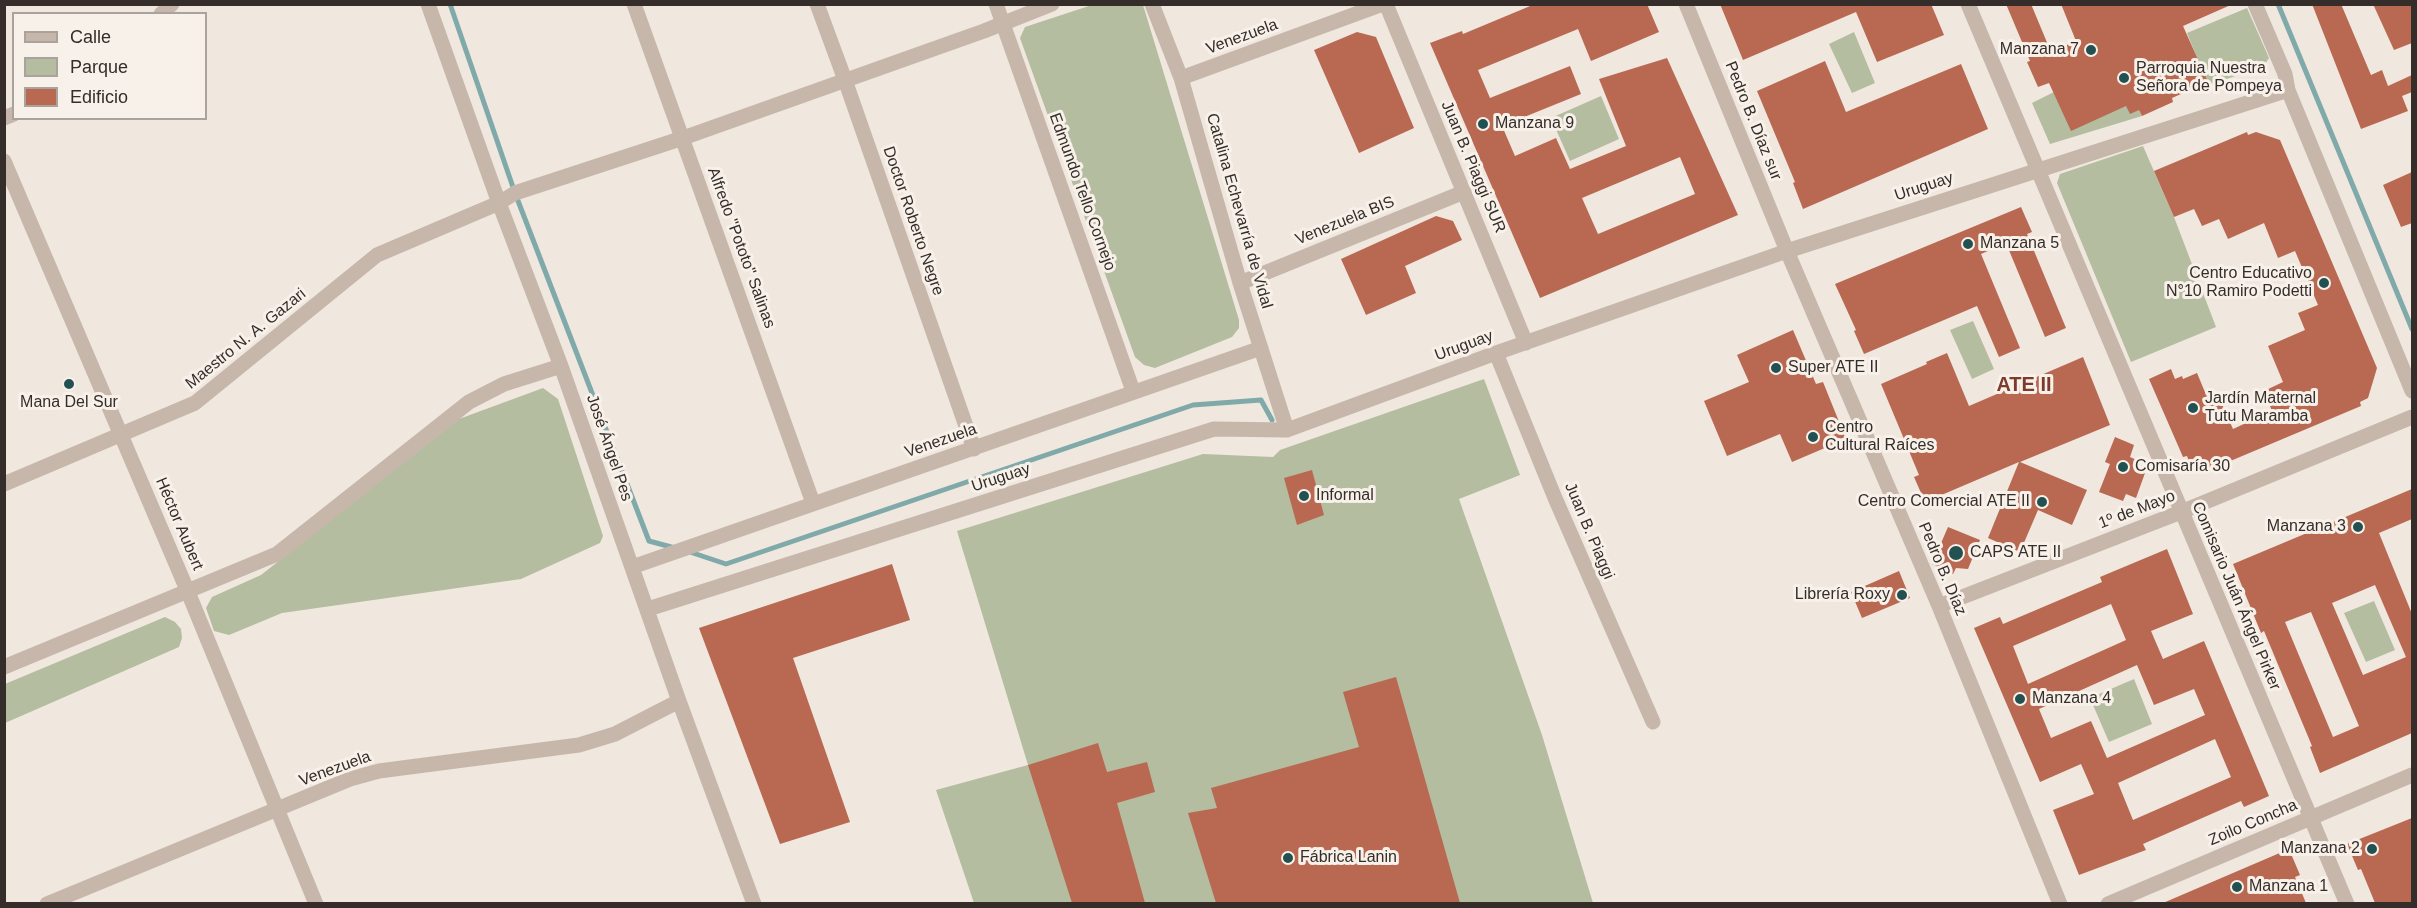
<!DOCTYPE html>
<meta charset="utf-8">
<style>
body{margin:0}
#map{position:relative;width:2417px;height:908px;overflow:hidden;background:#f0e7de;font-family:Helvetica,sans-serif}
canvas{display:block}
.frame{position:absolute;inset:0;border:6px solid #352d29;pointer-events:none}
.legend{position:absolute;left:12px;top:12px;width:195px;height:108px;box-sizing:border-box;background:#f8f1ea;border:2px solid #aaa39d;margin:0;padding:8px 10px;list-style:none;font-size:18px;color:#352d29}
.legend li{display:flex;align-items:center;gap:12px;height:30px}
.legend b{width:30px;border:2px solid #aaa39d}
</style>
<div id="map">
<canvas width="2417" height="908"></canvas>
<div class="frame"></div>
<ul class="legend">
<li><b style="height:8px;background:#c7b7ab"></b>Calle</li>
<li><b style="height:16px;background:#b4bd9f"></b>Parque</li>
<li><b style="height:16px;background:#b96852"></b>Edificio</li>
</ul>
</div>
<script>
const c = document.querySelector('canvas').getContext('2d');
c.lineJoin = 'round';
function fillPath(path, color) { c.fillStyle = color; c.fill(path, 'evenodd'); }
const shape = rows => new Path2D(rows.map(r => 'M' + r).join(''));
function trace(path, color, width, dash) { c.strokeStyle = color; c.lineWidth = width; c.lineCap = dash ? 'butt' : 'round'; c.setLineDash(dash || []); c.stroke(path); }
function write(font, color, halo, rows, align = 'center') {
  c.font = font + ' Helvetica,sans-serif'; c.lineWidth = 6; c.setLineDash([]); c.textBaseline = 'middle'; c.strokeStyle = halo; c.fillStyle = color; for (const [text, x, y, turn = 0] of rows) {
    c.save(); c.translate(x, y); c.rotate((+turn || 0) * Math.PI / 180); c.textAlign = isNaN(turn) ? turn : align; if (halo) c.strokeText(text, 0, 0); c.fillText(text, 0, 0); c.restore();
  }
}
fillPath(shape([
 [1092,5,1143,5,1239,320,1239,328,1232,337,1155,368,1144,365,1135,357,1020,38,1025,27],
 [2247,8,2269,58,2263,67,2208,85,2187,33],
 [1854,32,1875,83,1852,93,1829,44],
 [2054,92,2126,106,2139,110,2142,116,2050,144,2032,103],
 [1601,96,1619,139,1570,161,1551,118],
 [2143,146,2174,217,2216,327,2131,362,2057,183,2060,174],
 [1973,321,1994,369,1972,379,1950,330],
 [1484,379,1520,475,1459,499,1542,735,1593,903,974,903,936,790,1028,765,957,531,1203,454,1273,457,1280,450],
 [543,388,558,399,603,536,600,543,521,579,282,613,229,635,214,631,206,608,212,597,261,575,459,419],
 [2374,601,2395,650,2366,662,2344,613],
 [165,617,175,622,181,629,182,638,179,647,5,723,5,684],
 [2134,679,2152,724,2109,742,2090,698]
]), '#b4bd9f');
trace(shape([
 [450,4,515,193,649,541,675,548],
 [2278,4,2412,329],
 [687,551,726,564,1193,405,1261,400,1272,420]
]), '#80a9aa', 5);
fillPath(shape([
 [1535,4,1647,4,1659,32,1591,61,1578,29,1478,70,1490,98,1570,66,1581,94,1502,126,1515,156,1556,138,1570,169,1626,146,1599,79,1667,58,1738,215,1540,298,1430,43,1462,31,1463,34],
 [1680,157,1695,194,1598,234,1582,198],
 [1720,4,1931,4,1944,35,1877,62,1856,12,1743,60],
 [2006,4,2031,4,2051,52,2076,41,2061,4,2233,4,2183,26,2208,82,2172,98,2173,102,2142,116,2139,110,2130,114,2126,106,2071,131,2049,83,2038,87,2027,62,2030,61],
 [2312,4,2341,4,2371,75,2382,70,2388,86,2412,75,2412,92,2402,96,2408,111,2361,129],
 [2373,4,2412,4,2412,43,2394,50],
 [1357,32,1376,37,1414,128,1359,153,1314,50],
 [1825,61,1846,112,1961,64,1988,129,1803,209,1793,183,1795,182,1757,91],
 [2247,132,2248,135,2256,132,2280,140,2377,368,2368,398,2360,402,2361,406,2209,470,2190,464,2187,456,2183,457,2149,379,2171,369,2175,379,2182,376,2183,379,2197,373,2207,397,2217,393,2233,429,2272,411,2264,391,2283,382,2268,346,2305,330,2298,313,2318,305,2295,251,2278,258,2264,223,2228,239,2219,219,2202,226,2194,209,2174,217,2154,171],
 [2412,172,2412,223,2401,227,2383,185],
 [2021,207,2032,232,2027,234,2066,328,2045,337,2006,243,1981,254,2020,348,1999,357,1977,306,1864,354,1854,331,1856,330,1835,284],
 [1436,216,1453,221,1462,240,1405,266,1416,293,1366,315,1341,259],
 [1793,330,1816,384,1823,382,1846,439,1792,462,1780,434,1727,456,1704,401,1749,382,1737,355],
 [1947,353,1969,406,2083,357,2110,425,2020,462,2087,490,2072,525,2038,510,2020,552,1988,538,2019,462,1925,502,1914,477,1919,475,1881,384,1927,364,1926,362],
 [2115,437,2134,445,2130,457,2139,461,2136,470,2145,473,2136,498,2126,494,2123,501,2099,492,2110,464,2105,462],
 [1312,470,1324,515,1297,525,1284,478],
 [2412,489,2412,519,2379,533,2412,614,2412,733,2320,773,2310,747,2312,746,2264,631,2261,633,2233,564],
 [2375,585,2406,657,2363,675,2332,603],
 [2311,612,2359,726,2333,737,2285,622],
 [1948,527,1980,540,1968,569,1956,568,1953,574,1932,564],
 [2167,549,2193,614,2151,631,2163,659,2204,641,2269,796,2244,807,2241,801,2143,844,2146,850,2079,875,2053,810,2094,794,2081,764,2040,782,1974,628,2000,617,2003,624,2102,582,2100,577],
 [2111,604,2126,640,2028,684,2013,646],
 [2137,665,2154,705,2194,689,2205,715,2107,758,2091,721,2051,738,2039,709],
 [2215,739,2231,777,2133,820,2118,783],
 [892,564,910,620,793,658,850,822,780,844,699,628],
 [1899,571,1910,598,1862,618,1851,592],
 [1396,677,1460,903,1216,903,1188,813,1217,808,1211,788,1359,747,1343,692],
 [1098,743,1107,772,1147,762,1155,792,1117,803,1145,903,1072,903,1028,765],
 [2412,818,2412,903,2375,903,2361,869,2358,870,2347,844],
 [2289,849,2300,875,2295,877,2306,903,2163,903]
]), '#b96852');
trace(shape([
 [428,4,499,203,561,366,679,701,754,904],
 [634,4,813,503],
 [817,4,845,80,974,449],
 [996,4,1133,391],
 [1152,4,1181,78,1240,283,1287,430],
 [1386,4,1526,343],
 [1686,4,1787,251,1939,606,2060,904],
 [1968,4,2347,904],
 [2255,4,2285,74,2288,90,2412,391],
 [161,14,172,4],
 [1181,78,1383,4],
 [4,118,14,114],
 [4,161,188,592,316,904],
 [1240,283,1464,192],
 [1496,353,1555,498,1653,722],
 [4,484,195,403,377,255,499,203,515,193,683,138,984,31,1052,4],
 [632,567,1261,348],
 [1939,606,2181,512,2412,417],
 [648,609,1214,429,1287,430,1496,353,1787,251,2288,90],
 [4,667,277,554,469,402,504,384,561,366],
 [47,904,350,779,379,771,579,745,615,734,679,701],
 [2108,904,2412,775]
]), '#c7b7ab', 15);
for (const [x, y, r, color] of [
 [2091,50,6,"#235152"],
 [2124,78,6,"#235152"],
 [1483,124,6,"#235152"],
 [1968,244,6,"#235152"],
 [2324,283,6,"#235152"],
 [1776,368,6,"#235152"],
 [69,384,6,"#235152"],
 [2193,408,6,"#235152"],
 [1813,437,6,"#235152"],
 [2123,467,6,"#235152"],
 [1304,496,6,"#235152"],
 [2042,502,6,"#235152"],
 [2358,527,6,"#235152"],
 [1956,553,8,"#235152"],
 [1902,595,6,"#235152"],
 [2020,699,6,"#235152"],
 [2372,849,6,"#235152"],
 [1288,858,6,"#235152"],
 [2237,887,6,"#235152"]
]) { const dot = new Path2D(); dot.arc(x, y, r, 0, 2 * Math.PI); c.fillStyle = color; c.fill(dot); trace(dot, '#f8f1ea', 2); }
write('16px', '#352d29', '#f8f1ea', [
 ["Venezuela",1242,37,-20],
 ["Pedro B. Díaz sur",1753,121,68],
 ["Juan B. Piaggi SUR",1473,167,67],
 ["Uruguay",1924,187,-18],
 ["Edmundo Tello Cornejo",1082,192,70],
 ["Catalina Echevarría de Vidal",1239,211,74],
 ["Doctor Roberto Negre",913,221,71],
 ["Venezuela BIS",1345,221,-22],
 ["Alfredo \"Pototo\" Salinas",741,248,70],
 ["Maestro N. A. Gazari",246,339,-39],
 ["Uruguay",1464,346,-20],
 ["Venezuela",941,441,-19],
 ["José Ángel Pes",609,448,71],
 ["Uruguay",1001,478,-18],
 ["1º de Mayo",2137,510,-21],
 ["Héctor Aubert",179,524,67],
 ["Juan B. Piaggi",1589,531,67],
 ["Pedro B. Díaz",1942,569,67],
 ["Comisario Juán Ángel Pirker",2236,596,67],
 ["Venezuela",335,769,-20],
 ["Zoilo Concha",2253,823,-23]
]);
write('16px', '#352d29', '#f8f1ea', [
 ["Manzana 7",2079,50,"right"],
 ["Parroquia Nuestra",2136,69],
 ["Señora de Pompeya",2136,87],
 ["Manzana 9",1495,124],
 ["Manzana 5",1980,244],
 ["Centro Educativo",2312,274,"right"],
 ["N°10 Ramiro Podetti",2312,292,"right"],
 ["Super ATE II",1788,368],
 ["Jardín Maternal",2205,399],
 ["Tutu Maramba",2205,417],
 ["Mana Del Sur",69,403,"center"],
 ["Centro",1825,428],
 ["Cultural Raíces",1825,446],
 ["Comisaría 30",2135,467],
 ["Informal",1316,496],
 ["Centro Comercial ATE II",2030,502,"right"],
 ["Manzana 3",2346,527,"right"],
 ["CAPS ATE II",1970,553],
 ["Librería Roxy",1890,595,"right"],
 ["Manzana 4",2032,699],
 ["Manzana 2",2360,849,"right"],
 ["Fábrica Lanin",1300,858],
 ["Manzana 1",2249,887]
], 'left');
write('bold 20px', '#7c3c2b', '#f8f1ea', [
 ["ATE II",2024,385]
]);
</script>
